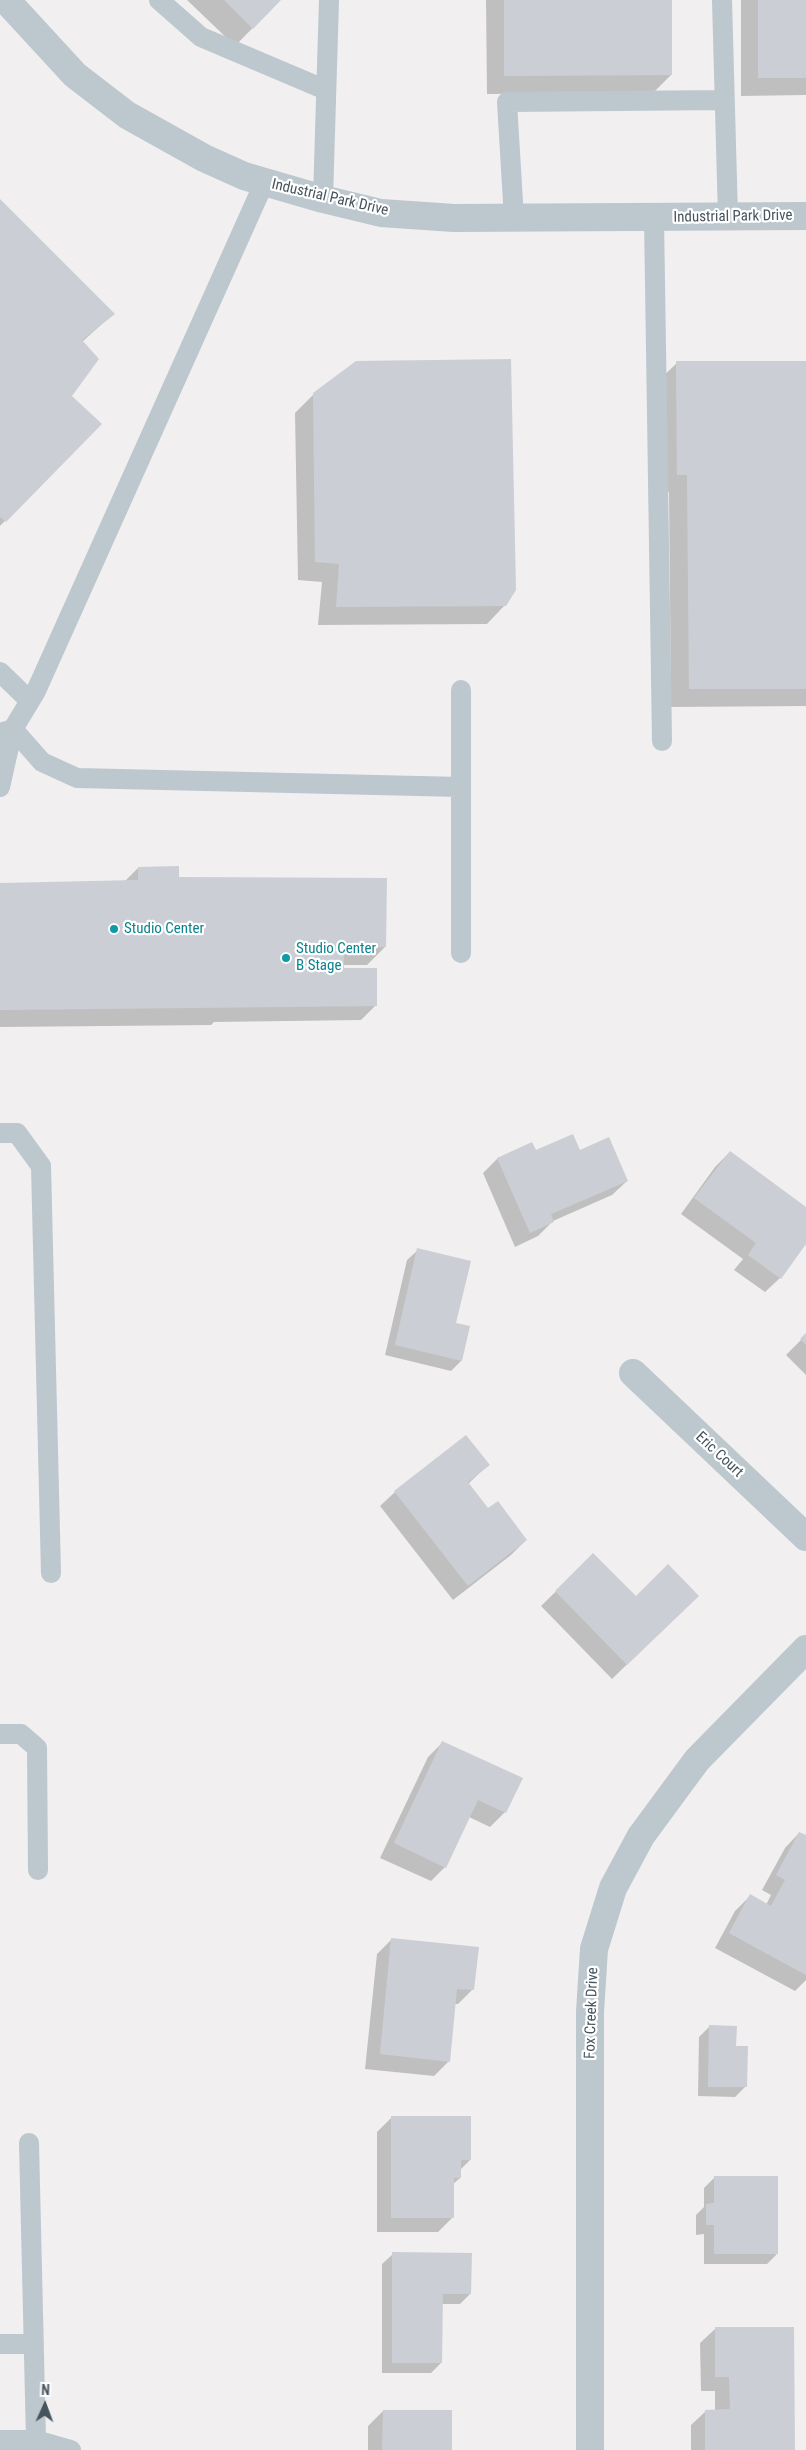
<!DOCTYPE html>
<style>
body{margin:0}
#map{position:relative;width:806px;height:2450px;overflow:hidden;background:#f1efef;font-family:"Roboto Condensed",sans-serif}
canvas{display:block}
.north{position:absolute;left:20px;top:2380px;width:50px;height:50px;-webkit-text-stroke:4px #fff;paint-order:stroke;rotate:2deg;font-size:14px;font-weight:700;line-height:20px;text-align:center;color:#46545d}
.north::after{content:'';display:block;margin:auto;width:18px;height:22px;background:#46545d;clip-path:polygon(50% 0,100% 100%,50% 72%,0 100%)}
</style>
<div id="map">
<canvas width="806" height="2450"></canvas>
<div class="north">N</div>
</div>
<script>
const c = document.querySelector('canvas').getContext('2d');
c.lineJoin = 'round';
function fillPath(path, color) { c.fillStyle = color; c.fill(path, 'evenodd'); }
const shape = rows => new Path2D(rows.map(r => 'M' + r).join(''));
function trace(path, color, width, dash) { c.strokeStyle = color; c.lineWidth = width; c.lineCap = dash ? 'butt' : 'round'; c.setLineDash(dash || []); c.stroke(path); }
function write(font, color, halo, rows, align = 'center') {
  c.font = font + ' "Roboto Condensed",sans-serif'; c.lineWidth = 4.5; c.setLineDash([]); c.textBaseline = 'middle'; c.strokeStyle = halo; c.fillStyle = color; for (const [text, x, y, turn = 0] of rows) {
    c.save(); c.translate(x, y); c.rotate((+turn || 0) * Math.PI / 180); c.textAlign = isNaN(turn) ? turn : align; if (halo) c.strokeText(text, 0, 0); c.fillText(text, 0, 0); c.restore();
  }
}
fillPath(shape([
 [187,0,280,0,235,46],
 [486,0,671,0,671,75,653,93,487,94],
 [741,0,806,0,806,95,741,96],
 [0,201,113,314,82,342,70,396,100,424,0,526],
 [806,362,806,706,671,707,669,492,660,492,659,380,677,363],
 [314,394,505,605,487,624,318,625,322,582,298,580,295,413],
 [138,868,178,879,385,947,367,965,342,965,343,969,376,1005,361,1020,214,1022,211,1025,0,1027,0,884,125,881],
 [532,1144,535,1152,579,1151,627,1181,612,1195,553,1221,538,1236,515,1247,483,1173,497,1159],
 [730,1152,806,1208,806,1242,780,1278,765,1292,734,1270,743,1259,681,1214,715,1167],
 [418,1250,455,1324,461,1361,451,1371,385,1355,407,1260],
 [806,1335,806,1375,786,1355],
 [488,1465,468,1484,488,1510,526,1540,511,1555,453,1600,380,1506,395,1492],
 [593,1555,636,1598,697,1596,612,1679,541,1606],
 [443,1742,505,1812,490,1827,469,1817,445,1867,431,1881,380,1858,428,1757],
 [799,1833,806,1837,806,1980,795,1991,715,1948,735,1911,750,1896,766,1905,771,1895,762,1890,785,1848],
 [392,1939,473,1989,458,2004,455,2004,449,2061,434,2076,365,2069,377,1954],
 [710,2026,735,2047,746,2086,735,2097,698,2096,699,2037],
 [392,2117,470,2160,460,2170,460,2178,452,2185,452,2218,438,2232,377,2232,377,2132],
 [714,2178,777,2254,767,2264,704,2264,704,2234,696,2235,696,2215,704,2207,704,2188],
 [393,2254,470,2294,460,2304,442,2304,441,2363,431,2373,382,2373,382,2264],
 [715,2329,792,2450,691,2450,691,2425,706,2411,715,2411,715,2391,701,2391,700,2343],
 [383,2411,451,2450,368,2450,368,2426]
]), '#0003');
fillPath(shape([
 [224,0,281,0,253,29],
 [504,0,672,0,672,75,504,76],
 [758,0,806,0,806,78,758,78],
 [0,199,115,314,82,340,99,359,72,396,102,424,6,522,0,517],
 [511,359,516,590,506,606,336,607,339,564,315,562,313,393,356,361],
 [676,361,806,361,806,689,689,689,687,475,677,475],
 [179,866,179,877,387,878,386,947,344,948,344,968,377,968,377,1006,0,1010,0,883,138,880,138,867],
 [573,1134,580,1150,609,1137,628,1181,551,1214,554,1222,530,1233,497,1158,532,1142,536,1150],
 [730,1151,806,1207,806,1244,781,1279,748,1255,756,1243,694,1198],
 [417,1248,471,1261,456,1323,470,1326,462,1361,395,1345],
 [806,1333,806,1345,800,1339],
 [466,1435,490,1465,468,1482,488,1508,498,1501,527,1540,468,1586,394,1491],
 [593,1553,636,1596,668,1564,699,1596,627,1665,555,1591],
 [442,1741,523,1778,506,1813,478,1800,446,1868,394,1843],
 [799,1832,806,1835,806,1975,729,1933,750,1894,771,1906,785,1880,776,1875],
 [391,1938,479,1947,474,1990,457,1989,450,2062,380,2054],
 [709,2025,737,2026,736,2046,748,2046,747,2087,708,2087],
 [391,2116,471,2116,471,2160,461,2160,461,2178,454,2178,454,2218,391,2218],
 [714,2176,778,2176,778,2254,714,2254,714,2225,706,2225,706,2204,714,2203],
 [392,2252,472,2253,471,2294,443,2294,442,2363,392,2363],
 [715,2327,794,2327,795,2450,705,2450,705,2410,730,2409,729,2377,715,2377],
 [383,2410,452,2410,452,2450,382,2450]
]), '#cbced4');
trace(shape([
 [159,0,201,37,326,90],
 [722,0,728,217],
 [323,199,329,0],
 [654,218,662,741],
 [514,219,507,102,724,100],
 [0,672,30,701],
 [13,729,42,762,77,778,461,787],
 [0,733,13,729,36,691,264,183],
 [0,787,13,729],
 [461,953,461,690],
 [0,1133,17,1133,41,1166,51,1573],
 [0,1734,21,1734,37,1748,38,1870],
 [0,2344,34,2344],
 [0,2440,36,2440,29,2143],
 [36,2440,71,2450]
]), '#bcc7ce', 20);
trace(shape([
 [6,0,75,75,127,115,204,158,244,176,323,199,381,213,454,218,806,216],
 [633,1373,806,1537],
 [590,2450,590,2012,594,1949,613,1888,641,1836,697,1760,806,1649]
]), '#bcc7ce', 28);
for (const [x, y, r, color] of [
 [114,929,5,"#0f9aa8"],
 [286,958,5,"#0f9aa8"]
]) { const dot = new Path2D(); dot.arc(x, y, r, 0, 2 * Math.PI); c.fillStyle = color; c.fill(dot); trace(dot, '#fff', 2); }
write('15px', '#46545d', '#fff', [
 ["Industrial Park Drive",330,198,13],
 ["Industrial Park Drive",733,217,-1],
 ["Eric Court",719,1455,43],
 ["Fox Creek Drive",592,2013,-88]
]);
write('15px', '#0d838f', '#fff', [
 ["Studio Center",124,929],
 ["Studio Center",296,949],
 ["B Stage",296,966]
], 'left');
</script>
